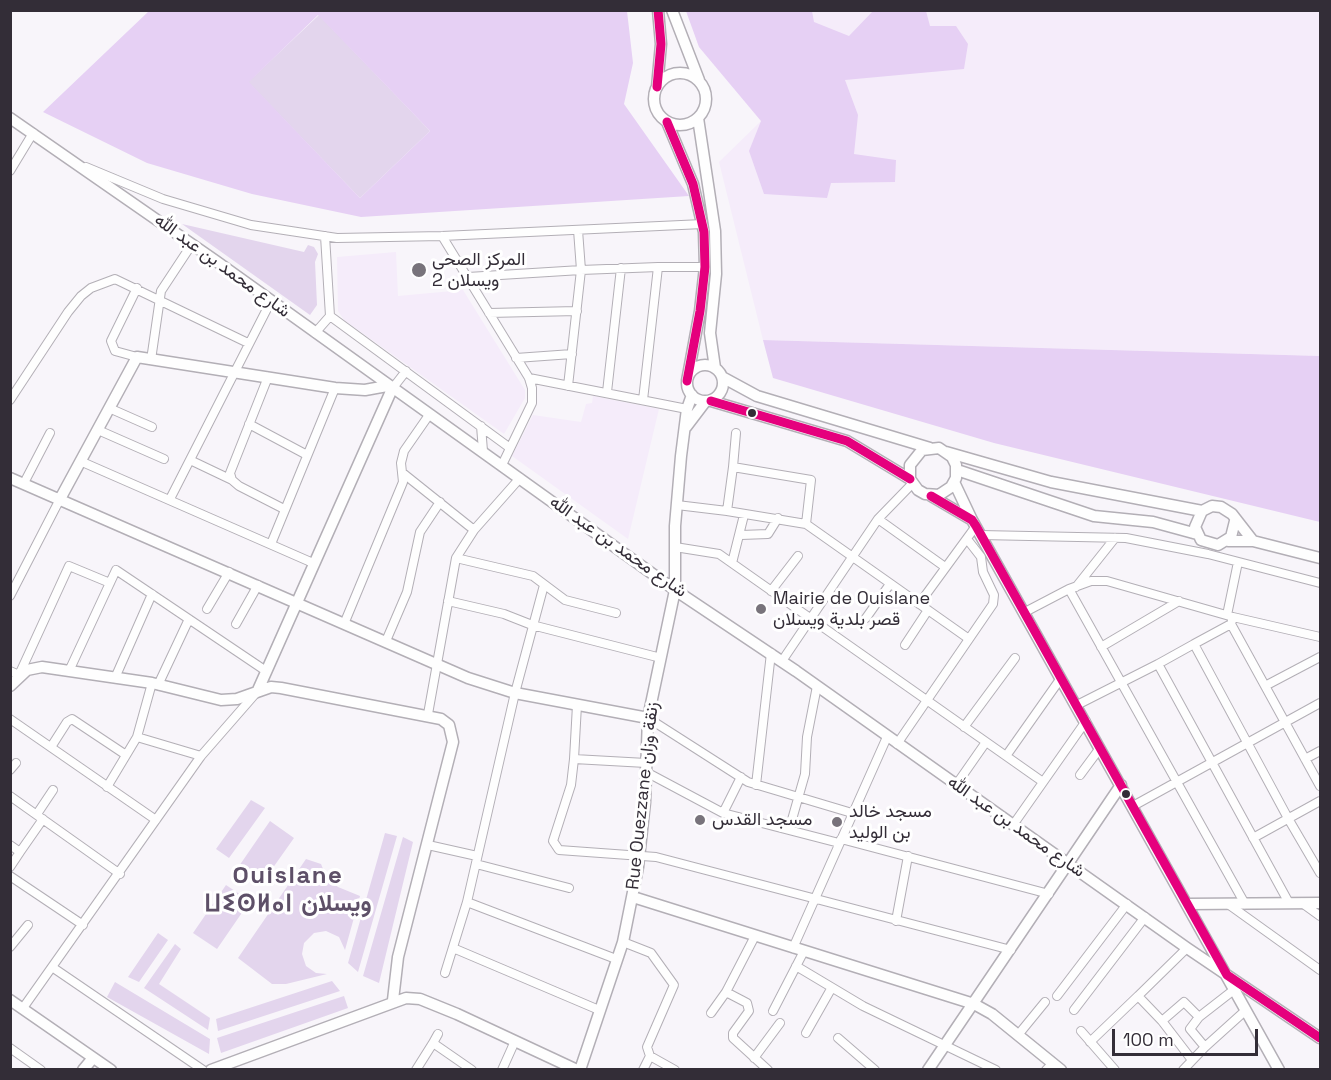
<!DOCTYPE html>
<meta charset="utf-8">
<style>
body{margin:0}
#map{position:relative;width:1331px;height:1080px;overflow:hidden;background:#f8f5fa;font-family:"Space Grotesk",sans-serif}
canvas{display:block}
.frame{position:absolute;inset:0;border:12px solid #332d37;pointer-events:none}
.scale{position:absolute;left:1112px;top:1029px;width:146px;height:27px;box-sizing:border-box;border:3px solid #332d37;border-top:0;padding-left:8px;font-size:18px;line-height:21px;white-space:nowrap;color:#332d37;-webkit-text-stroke:4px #fff;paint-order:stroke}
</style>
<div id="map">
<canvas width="1331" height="1080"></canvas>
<div class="frame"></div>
<div class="scale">100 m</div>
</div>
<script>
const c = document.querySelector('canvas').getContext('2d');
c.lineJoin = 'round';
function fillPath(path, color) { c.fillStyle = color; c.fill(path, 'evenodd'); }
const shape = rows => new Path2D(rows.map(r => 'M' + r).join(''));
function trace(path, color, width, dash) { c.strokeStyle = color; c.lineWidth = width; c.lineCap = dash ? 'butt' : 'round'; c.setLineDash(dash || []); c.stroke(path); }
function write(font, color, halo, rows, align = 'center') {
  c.font = font + ' "Space Grotesk",Vazirmatn,"Noto Sans Tifinagh",sans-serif'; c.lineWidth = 6; c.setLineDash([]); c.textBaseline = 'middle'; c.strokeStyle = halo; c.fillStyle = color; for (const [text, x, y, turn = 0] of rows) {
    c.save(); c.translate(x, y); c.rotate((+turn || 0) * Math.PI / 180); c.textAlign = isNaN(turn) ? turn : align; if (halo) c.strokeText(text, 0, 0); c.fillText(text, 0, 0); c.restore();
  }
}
fillPath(shape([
 [686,11,1320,11,1320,356,763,340,719,162,761,121,699,47],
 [396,252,398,296,463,290,525,390,525,398,504,434,344,320,338,311,337,257],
 [593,396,659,409,628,539,512,456,533,415,581,422,586,404,592,403]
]), '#f5ecfa');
fillPath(shape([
 [319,15,430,131,360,198,248,82],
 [182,224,304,252,308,245,314,247,318,254,315,262,317,305,310,315],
 [251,800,265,808,229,858,216,849],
 [270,821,294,838,260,886,237,869],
 [385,833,397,836,358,972,348,963],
 [403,837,413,842,379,983,363,976],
 [306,859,321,864,326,876,338,887,360,896,345,950,339,937,326,931,314,933,304,943,302,954,306,966,316,973,327,974,286,984,272,984,238,958],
 [226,885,250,901,217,949,193,933],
 [158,933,168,940,139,982,128,977],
 [175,944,181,949,159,984,210,1018,208,1030,144,988],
 [332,981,340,991,218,1031,216,1019],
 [115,982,210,1039,209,1054,107,997],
 [344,996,348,1008,221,1053,217,1038]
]), '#e3d5ed');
fillPath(shape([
 [149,11,627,11,633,63,624,104,689,196,361,217,252,194,147,163,43,112],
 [318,15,430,131,360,198,249,82],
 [686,11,812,11,814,22,849,36,873,11,926,11,930,26,956,26,968,44,964,69,845,80,858,115,854,154,896,160,895,182,831,183,827,198,764,194,749,151,761,121,699,47],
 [763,340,1320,356,1320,522,994,443,773,378]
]), '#e6d0f4');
const minor = shape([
 [86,167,163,199,251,225,337,238,442,236,703,224],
 [10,171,33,133],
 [578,230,581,270,658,267],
 [325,236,330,316,510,448],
 [442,236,529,378,532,388,532,403,502,465],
 [468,277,581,270,568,386],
 [137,288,111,341,115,351,137,357],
 [489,313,577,311],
 [315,333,330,316],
 [516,358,572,354],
 [151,360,161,291,192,244],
 [268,377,230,473,232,480,239,486,284,509],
 [529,378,687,409],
 [392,389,406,371],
 [607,392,621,268],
 [10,400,68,312,81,296,91,288,115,279,248,343],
 [643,400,658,267,705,267],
 [109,408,152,427],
 [249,424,307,455],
 [481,426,483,451],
 [98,430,164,459],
 [736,433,733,467,811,480,806,524],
 [190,460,232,480],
 [80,461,313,563],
 [404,474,474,530],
 [24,483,50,433],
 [170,499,271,301],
 [677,505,727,511,733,467],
 [727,511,806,524,969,639,993,604,994,595,983,572,981,557,967,539],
 [878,519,945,567],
 [741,535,768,534,778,518],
 [981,535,1126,538,1208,554,1320,583],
 [271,544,335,388],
 [675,547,719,554,1043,782],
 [456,558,533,576,565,600,616,613],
 [732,563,744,515],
 [1076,587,1115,538],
 [1069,589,1091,581,1107,581,1233,617,1231,624],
 [771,591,798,556],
 [10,596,60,499],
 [448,601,504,614,532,625,661,658],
 [919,604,976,526],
 [207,609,229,572],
 [1025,612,1069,589,1245,904],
 [1227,615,1238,562],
 [1233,617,1320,637],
 [866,618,890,584],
 [236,624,258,585],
 [344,624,403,482,401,463,404,451,429,415],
 [386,641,407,592,420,532,440,502],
 [1194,644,1231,624,1320,786],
 [905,645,928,610],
 [1101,647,1179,601],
 [782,661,878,519,912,484],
 [1158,664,1194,644,1289,820,1320,873],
 [10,671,19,675,69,566,110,583],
 [69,671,116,570,266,671],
 [115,678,152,594],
 [158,685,189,619],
 [1265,686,1320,657],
 [577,705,574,759,646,763],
 [1077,705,1158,664,1289,903],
 [428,714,456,558,474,530,520,478],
 [648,718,748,782,852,813],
 [10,719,156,820],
 [964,727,1015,658],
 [137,737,152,683],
 [897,744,969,639],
 [51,747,67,722,72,719,126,755],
 [1006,756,1061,678],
 [574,759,571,785,553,841,559,850,656,857,1011,950],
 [1305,759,1320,751],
 [10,770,16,763],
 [646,772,723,813,839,843],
 [1080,775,1100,748],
 [756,785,771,653],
 [956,785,986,742],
 [107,787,137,737,201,756],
 [10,796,120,874],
 [1133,806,1320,703],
 [723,813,741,777],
 [37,814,53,790],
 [1013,825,1086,721],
 [789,830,805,774,807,737,817,686],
 [1253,838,1320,801],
 [841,839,1049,894],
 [10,845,20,852,43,819],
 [428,845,477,856],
 [476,864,569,888],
 [10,867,20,852],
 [10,876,83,925],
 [467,902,515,693,544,585],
 [1302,903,1320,916],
 [1228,904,1320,970],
 [896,921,908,856],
 [623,942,651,953,674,985,647,1047,650,1056],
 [10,947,28,925],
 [453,948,599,1010],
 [793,948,887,737],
 [1187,948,1138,996,1162,1021,1184,1002,1199,1017],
 [796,966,863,1006,996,1070],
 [52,967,203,1070],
 [445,973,467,902,616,959],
 [1235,989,1199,1017,1190,1029,1205,1047,1246,1010],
 [726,992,755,936],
 [1057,996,1127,904],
 [23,1008,201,756,256,693],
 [1074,1010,1145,917],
 [773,1011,804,951],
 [711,1013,726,992,747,1003,749,1011,733,1033,733,1038,768,1070],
 [1162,1021,1192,1060],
 [1081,1031,1115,1070],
 [806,1033,831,989],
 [438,1034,433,1043,472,1070],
 [1018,1035,1045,1002],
 [838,1038,875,1070],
 [1090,1042,1138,996],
 [10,1048,41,1070],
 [754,1058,780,1023],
 [416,1070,433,1043],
 [502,1070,515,1041],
 [643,1070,650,1056,675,1070],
 [1046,1070,1053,1063],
 [1183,1070,1205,1047]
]);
const tertiary = shape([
 [672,10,699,80],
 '654 99a26 26 0 1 1 52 0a26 26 0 1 1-52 0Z',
 [657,87,661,44,658,10],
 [10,118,216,261,675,590,796,671,1187,948,1320,1038],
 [698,118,715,231,716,274,710,333,715,368],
 [667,122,693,184,704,232,705,267,700,311,687,381],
 '687 383a18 18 0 1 1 36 0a18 18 0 1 1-36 0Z',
 [722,377,757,396,930,448],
 [711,401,847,441,910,479,918,490,925,494,939,495,951,487,956,478,956,465,952,457,939,448,922,450,910,465,910,479],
 [686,427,705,402],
 [946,452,1051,482,1202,511],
 [957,470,1094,516,1153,522,1197,534],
 [10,478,468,678,515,693,648,718],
 [954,482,972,520,1279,1070],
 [931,496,972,520],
 [60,499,137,357,335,388,365,390,387,386],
 [1235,521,1231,537,1218,545,1201,540,1195,527,1202,511,1212,506,1221,507,1232,514,1253,541],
 [1228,541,1253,541,1320,558],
 [10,686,27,670,42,667,152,683,221,700,237,699,271,687,281,688,441,719,449,725,453,742,398,957,393,1000],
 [258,690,392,389],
 [633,897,974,1004,992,1014,1061,1070],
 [1187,904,1320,903],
 [10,1000,111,1070],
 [83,1070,93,1058],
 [211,1070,406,998,420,999,457,1014,577,1070],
 [580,1070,623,942,638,867,645,802,648,718,675,590,675,526,681,456,687,409,692,395],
 [928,1070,1121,785]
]);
trace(minor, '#b3afb6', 10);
trace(tertiary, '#b3afb6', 13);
trace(minor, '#fefefe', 8);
trace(tertiary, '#fefefe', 10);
trace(shape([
 [657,87,661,44,658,10],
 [667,122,693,184,704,232,705,267,700,311,687,381],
 [711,401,847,441,910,479],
 [931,496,972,520,976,526,1227,975,1320,1038]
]), '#e5007d', 9);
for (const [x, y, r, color] of [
 [419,270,8,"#78737b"],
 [752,413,5,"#332d37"],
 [761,609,6,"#78737b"],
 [1126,794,5,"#332d37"],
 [700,820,6,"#78737b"],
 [837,822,6,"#78737b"]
]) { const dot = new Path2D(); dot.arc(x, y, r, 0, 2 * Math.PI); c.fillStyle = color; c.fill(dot); trace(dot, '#fff', 2); }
write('18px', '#332d37', '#fff', [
 ["المركز الصحي",432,260],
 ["ويسلان 2",432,281],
 ["Mairie de Ouislane",773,599],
 ["قصر بلدية ويسلان",773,620],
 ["مسجد خالد",849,812],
 ["بن الوليد",849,833],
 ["مسجد القدس",712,820]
], 'left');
write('18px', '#332d37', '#fff', [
 ["شارع محمد بن عبد الله",222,266,36],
 ["شارع محمد بن عبد الله",618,547,35],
 ["Rue Ouezzane زنقة وزان",643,796,-84],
 ["شارع محمد بن عبد الله",1016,827,35]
]);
c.letterSpacing = '1.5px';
write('bold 24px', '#5e5068', '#fff', [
 ["Ouislane",288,876],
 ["ⵡⵉⵙⵍⴰⵏ ويسلان",288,904]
]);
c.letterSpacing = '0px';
</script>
